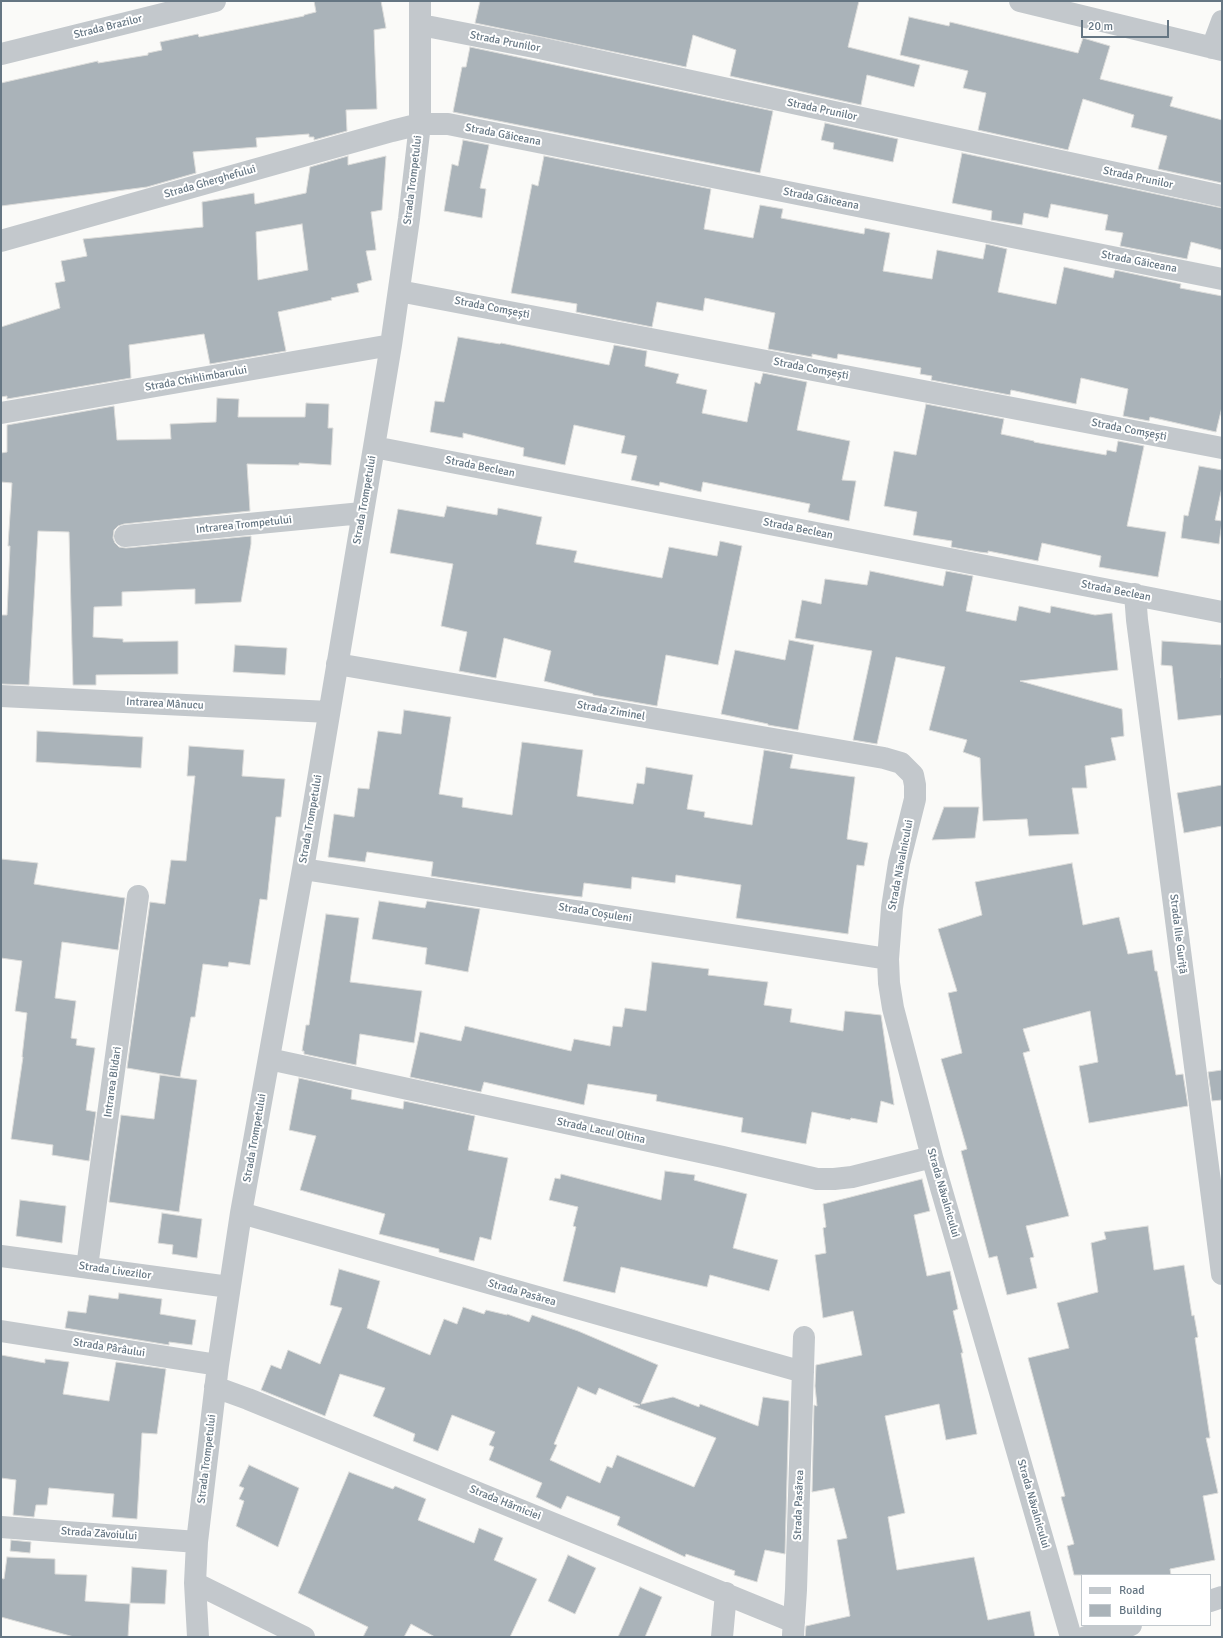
<!DOCTYPE html>
<meta charset="utf-8">
<style>
body{margin:0}
#map{position:relative;width:1223px;height:1638px;overflow:hidden;background:#fafaf8;font-family:Signika,sans-serif}
canvas{display:block}
.frame{position:absolute;inset:0;border:2px solid #657683;pointer-events:none}
.legend{position:absolute;left:1081px;top:1574px;width:130px;height:52px;box-sizing:border-box;background:#fff;border:1px solid #c1c8cd;margin:0;padding:5px 7px;list-style:none;font-size:12px;color:#657683}
.legend li{display:flex;align-items:center;gap:8px;height:20px}
.legend b{width:20px;border:1px solid #c1c8cd}
.scale{position:absolute;left:1081px;top:20px;width:88px;height:18px;box-sizing:border-box;border:2px solid #657683;border-top:0;padding-left:5px;font-size:12px;line-height:14px;white-space:nowrap;color:#657683;-webkit-text-stroke:3px #fff;paint-order:stroke}
</style>
<div id="map">
<canvas width="1223" height="1638"></canvas>
<div class="frame"></div>
<ul class="legend">
<li><b style="height:5px;background:#c3c8cc"></b>Road</li>
<li><b style="height:11px;background:#aab3b9"></b>Building</li>
</ul>
<div class="scale">20 m</div>
</div>
<script>
const c = document.querySelector('canvas').getContext('2d');
c.lineJoin = 'round';
function fillPath(path, color) { c.fillStyle = color; c.fill(path, 'evenodd'); }
const shape = rows => new Path2D(rows.map(r => 'M' + r).join(''));
function trace(path, color, width, dash) { c.strokeStyle = color; c.lineWidth = width; c.lineCap = dash ? 'butt' : 'round'; c.setLineDash(dash || []); c.stroke(path); }
function write(font, color, halo, rows, align = 'center') {
  c.font = font + ' Signika,sans-serif'; c.lineWidth = 4; c.setLineDash([]); c.textBaseline = 'middle'; c.strokeStyle = halo; c.fillStyle = color; for (const [text, x, y, turn = 0] of rows) {
    c.save(); c.translate(x, y); c.rotate((+turn || 0) * Math.PI / 180); c.textAlign = isNaN(turn) ? turn : align; if (halo) c.strokeText(text, 0, 0); c.fillText(text, 0, 0); c.restore();
  }
}
const building = shape([
 [314,1,381,1,386,28,374,30,377,109,346,110,347,131,314,140,314,137,309,137,309,134,256,138,257,147,193,152,196,173,147,187,1,206,1,83,98,61,98,63,148,55,148,53,162,50,160,42,198,34,199,37,304,16,304,15,316,12,314,1],
 [480,1,859,1,848,47,920,65,914,87,867,75,861,105,730,76,736,50,693,35,686,67,475,23,480,1],
 [909,17,949,26,950,22,1078,53,1083,38,1110,46,1100,79,1173,97,1170,106,1222,120,1222,183,1158,169,1167,136,1131,127,1134,115,1083,99,1068,150,978,130,986,93,963,88,968,71,900,55,909,17],
 [470,47,773,111,760,173,453,112,462,67,466,67,470,47],
 [825,123,898,139,893,162,833,149,834,143,821,140,825,123],
 [463,140,489,145,480,188,486,189,482,218,444,211,452,164,458,166,463,140],
 [962,153,1222,208,1222,250,1191,242,1187,259,1120,246,1123,233,1105,230,1108,215,1051,204,1048,218,1024,213,1022,225,991,220,992,211,952,203,962,153],
 [348,156,348,165,386,156,382,210,371,212,376,250,366,251,372,280,357,284,359,292,331,298,332,300,278,312,286,351,210,364,204,334,129,345,131,378,7,399,7,396,1,397,1,327,60,308,55,283,65,281,61,261,87,256,83,239,203,227,202,202,254,193,255,204,306,193,310,167,348,156],
 [302,224,308,270,258,280,256,232,302,224],
 [544,156,711,189,704,229,753,238,760,205,783,209,781,218,864,234,865,228,890,233,883,271,932,279,937,250,983,259,986,244,1007,249,998,292,1056,304,1064,267,1113,278,1115,270,1181,284,1180,288,1222,296,1222,407,1216,432,1150,417,1149,421,1123,416,1128,389,1081,378,1076,404,1011,390,1010,395,931,380,932,376,920,374,921,368,838,354,837,359,812,354,812,357,768,349,775,313,705,298,703,311,657,302,652,327,576,312,577,304,511,293,532,184,538,186,544,156],
 [458,337,500,344,501,343,609,365,614,345,647,351,645,366,679,374,676,383,707,390,702,413,747,422,755,382,760,384,763,373,807,382,797,430,850,441,842,480,856,481,849,521,808,512,810,504,703,482,701,492,660,482,659,486,631,480,637,456,621,453,625,436,574,425,565,465,523,456,524,448,463,433,463,438,430,432,435,401,444,402,458,337],
 [217,398,239,399,238,417,305,417,306,403,329,404,328,428,333,428,331,465,299,463,299,465,247,464,250,511,124,524,118,526,114,530,113,538,115,543,119,547,126,548,251,536,251,544,241,602,195,604,195,589,122,592,122,606,94,607,93,637,123,639,123,642,178,641,178,674,96,675,96,685,73,685,69,532,38,531,29,685,1,684,1,615,7,615,10,546,8,546,12,483,1,482,1,453,7,452,7,425,114,406,117,440,171,439,170,424,216,422,217,398],
 [926,404,1004,419,1001,434,1034,441,1034,442,1106,455,1107,450,1116,452,1118,441,1144,446,1127,526,1166,532,1158,577,1099,567,1101,556,1042,543,1038,561,988,551,988,553,979,552,951,547,952,541,913,535,917,512,884,506,894,451,916,455,926,404],
 [1199,466,1222,470,1222,487,1215,520,1222,521,1219,544,1181,538,1184,515,1188,516,1199,466],
 [447,506,497,515,498,508,542,517,536,544,577,551,574,562,662,578,669,547,717,556,720,541,742,546,718,665,666,655,657,706,593,695,593,694,544,681,551,651,504,638,496,678,459,671,467,632,441,626,453,564,390,553,398,509,444,517,447,506],
 [870,571,943,586,946,571,973,576,966,611,1016,621,1019,606,1050,613,1051,606,1095,615,1112,613,1118,670,1020,681,1122,709,1124,736,1111,738,1116,760,1085,766,1087,788,1072,788,1079,834,1029,836,1027,819,983,821,980,758,963,752,967,740,929,730,945,667,896,657,877,744,853,740,872,651,795,638,802,600,821,604,825,579,867,585,870,571],
 [789,640,814,645,798,730,768,725,768,724,721,714,735,650,785,660,789,640],
 [1162,641,1222,645,1221,678,1222,677,1222,715,1178,720,1172,666,1161,665,1162,641],
 [235,645,287,648,285,675,233,672,235,645],
 [404,710,451,717,439,794,463,798,462,807,512,815,522,742,583,750,577,796,633,804,637,783,644,784,646,767,693,775,687,809,705,812,704,817,752,825,764,750,793,755,790,768,855,777,847,839,868,843,864,866,857,865,848,934,736,918,741,885,676,875,675,883,632,877,631,889,584,883,582,897,536,892,431,876,433,862,367,852,365,862,328,857,334,814,354,817,358,788,369,789,378,731,401,734,404,710],
 [37,731,143,737,141,768,36,762,37,731],
 [189,746,244,750,242,776,285,779,281,817,276,817,267,900,260,899,250,965,229,962,228,967,203,964,195,1017,191,1017,180,1077,127,1068,150,902,165,904,171,860,186,861,195,776,187,776,189,746],
 [1222,785,1222,826,1184,833,1177,793,1222,785],
 [944,807,979,807,975,838,932,840,944,807],
 [1,859,38,863,34,884,125,898,118,950,62,942,55,998,76,1001,71,1038,77,1039,76,1045,95,1048,86,1110,96,1112,89,1161,52,1155,53,1145,11,1139,23,1057,22,1057,27,1013,15,1011,22,961,1,958,1,859],
 [1072,863,1083,925,1119,917,1128,954,1152,950,1155,971,1157,971,1176,1075,1183,1074,1188,1106,1089,1123,1079,1066,1098,1062,1090,1011,1023,1029,1030,1051,1023,1053,1069,1216,1026,1226,1034,1257,1030,1258,1037,1288,1007,1295,997,1256,989,1258,961,1151,967,1149,941,1059,962,1053,948,993,957,991,938,929,982,915,975,882,1072,863],
 [379,901,425,908,427,901,480,909,468,972,425,964,427,948,372,939,379,901],
 [326,914,359,918,350,982,422,991,414,1043,360,1034,356,1065,304,1054,304,1051,302,1051,306,1025,309,1025,326,914],
 [652,962,709,969,708,975,768,982,764,1005,792,1009,790,1022,843,1031,845,1011,881,1015,894,1105,881,1101,877,1123,851,1118,850,1120,812,1112,806,1144,741,1132,743,1118,656,1101,657,1095,588,1084,584,1105,484,1082,481,1092,410,1077,420,1032,461,1041,465,1026,571,1051,574,1039,610,1046,613,1026,622,1027,625,1008,646,1011,652,962],
 [1222,1070,1222,1100,1212,1101,1208,1072,1222,1070],
 [160,1075,197,1080,179,1212,109,1202,121,1115,154,1119,160,1075],
 [299,1078,352,1090,351,1099,403,1109,404,1101,475,1116,468,1150,508,1158,491,1240,480,1237,474,1261,439,1252,439,1249,379,1234,385,1214,300,1190,316,1136,289,1130,299,1078],
 [665,1171,695,1175,694,1180,747,1194,733,1248,778,1260,769,1291,710,1275,707,1287,621,1267,615,1293,563,1281,576,1227,573,1226,578,1207,549,1200,555,1178,560,1179,561,1174,661,1200,665,1171],
 [922,1179,930,1211,914,1215,927,1276,950,1271,958,1309,953,1311,963,1353,961,1353,977,1434,946,1440,939,1404,885,1416,905,1513,888,1517,897,1570,974,1557,988,1620,1030,1611,1035,1637,805,1637,806,1626,850,1616,837,1540,847,1538,834,1488,812,1492,814,1405,817,1406,815,1386,816,1365,862,1355,853,1311,823,1318,815,1255,826,1253,823,1228,826,1227,823,1204,922,1179],
 [20,1200,66,1206,62,1243,16,1236,20,1200],
 [162,1213,202,1219,197,1258,172,1254,173,1245,158,1243,162,1213],
 [1148,1226,1154,1270,1184,1265,1192,1316,1194,1315,1198,1337,1195,1338,1210,1438,1206,1438,1218,1493,1203,1496,1215,1560,1170,1569,1171,1575,1074,1575,1067,1546,1074,1544,1061,1497,1065,1496,1028,1358,1069,1348,1057,1303,1098,1292,1091,1243,1106,1239,1104,1232,1148,1226],
 [339,1269,380,1281,367,1328,430,1355,444,1319,457,1324,463,1307,484,1314,486,1310,507,1315,507,1314,529,1322,532,1315,578,1331,658,1365,641,1404,673,1397,699,1407,700,1404,758,1426,763,1397,789,1401,785,1554,765,1550,757,1582,734,1575,735,1571,686,1554,685,1557,617,1525,620,1517,567,1496,561,1509,536,1497,542,1483,489,1460,494,1447,489,1445,495,1432,452,1415,438,1451,413,1441,415,1434,373,1416,385,1388,340,1374,325,1416,261,1390,271,1365,281,1369,288,1350,320,1364,342,1308,330,1305,339,1269],
 [578,1387,596,1395,599,1388,640,1405,633,1406,716,1438,694,1487,617,1455,612,1468,607,1466,600,1483,550,1460,557,1445,554,1444,578,1387],
 [119,1293,162,1299,160,1314,196,1320,192,1345,169,1342,169,1345,65,1328,68,1311,86,1313,89,1295,118,1299,119,1293],
 [1,1355,45,1363,45,1359,69,1362,63,1394,109,1401,116,1362,166,1369,157,1434,142,1433,137,1519,112,1517,114,1494,49,1488,47,1505,36,1505,34,1517,13,1515,16,1480,1,1478,1,1355],
 [249,1465,299,1488,278,1547,236,1526,244,1501,239,1499,244,1488,239,1486,249,1465],
 [349,1472,393,1489,395,1486,426,1499,418,1520,474,1543,479,1528,503,1538,494,1560,537,1579,510,1637,435,1637,411,1624,404,1637,363,1637,368,1627,298,1593,349,1472],
 [11,1540,31,1542,30,1553,10,1551,11,1540],
 [568,1555,596,1568,575,1614,548,1601,568,1555],
 [7,1557,55,1559,55,1574,87,1575,85,1601,130,1604,128,1637,74,1637,1,1617,1,1578,4,1579,7,1557],
 [132,1567,167,1570,165,1604,130,1603,132,1567],
 [640,1587,662,1597,645,1637,618,1637,640,1587]
]);
fillPath(building, '#aab3b9');
trace(building, '#dcdcda', 1);
trace(shape([
 [1020,1,1222,50],
 [421,25,539,48,1222,196],
 [1212,48,1222,21],
 [1,54,215,1],
 [1,241,392,131,420,124,448,124,1222,279],
 [399,291,1222,448],
 [1,413,391,345],
 [374,447,1222,612],
 [125,536,362,513],
 [1135,594,1137,620,1222,1274],
 [337,664,884,758,901,763,913,775,915,785,915,799,899,863,892,908,888,959,889,983,893,1008,932,1157,1071,1637],
 [1,696,329,712],
 [303,869,888,959],
 [269,1059,723,1157,817,1179,834,1179,852,1177,932,1157],
 [241,1213,803,1372],
 [1,1256,229,1287],
 [87,1267,138,896],
 [1,1331,218,1365],
 [215,1387,248,1399,794,1622],
 [1,1527,197,1542],
 [195,1583,304,1637],
 [1210,1601,1222,1597],
 [793,1635,796,1590,804,1337],
 [198,1637,195,1583,197,1542,218,1365,241,1213,303,869,374,447,391,345,409,219,420,124,420,1],
 [722,1637,726,1593],
 [1086,1637,1131,1625]
]), '#c3c8cc', 22);
write('11px', '#657683', '#fff', [
 ["Strada Brazilor",108,27,-14],
 ["Strada Prunilor",505,42,11],
 ["Strada Prunilor",822,110,12],
 ["Strada Găiceana",503,135,11],
 ["Strada Prunilor",1138,178,12],
 ["Strada Trompetului",413,180,-83],
 ["Strada Gherghefului",210,182,-16],
 ["Strada Găiceana",821,199,11],
 ["Strada Găiceana",1139,262,11],
 ["Strada Comșești",492,308,11],
 ["Strada Comșești",811,369,11],
 ["Strada Chihlimbarului",196,379,-10],
 ["Strada Comșești",1129,430,11],
 ["Strada Beclean",480,467,11],
 ["Strada Trompetului",365,500,-80],
 ["Intrarea Trompetului",244,525,-6],
 ["Strada Beclean",798,529,11],
 ["Strada Beclean",1116,591,11],
 ["Intrarea Mânucu",165,704,3],
 ["Strada Ziminel",611,711,10],
 ["Strada Trompetului",311,819,-80],
 ["Strada Năvalnicului",901,865,-79],
 ["Strada Coșuleni",595,913,9],
 ["Strada Ilie Guriță",1178,934,83],
 ["Intrarea Blidari",113,1082,-82],
 ["Strada Lacul Oltina",601,1131,12],
 ["Strada Trompetului",255,1138,-80],
 ["Strada Năvalnicului",943,1193,74],
 ["Strada Livezilor",115,1271,8],
 ["Strada Pasărea",522,1293,16],
 ["Strada Pârâului",109,1348,9],
 ["Strada Trompetului",207,1459,-83],
 ["Strada Hărniciei",505,1503,22],
 ["Strada Năvalnicului",1033,1504,74],
 ["Strada Pasărea",799,1505,-88],
 ["Strada Zăvoiului",99,1534,4]
]);
</script>
